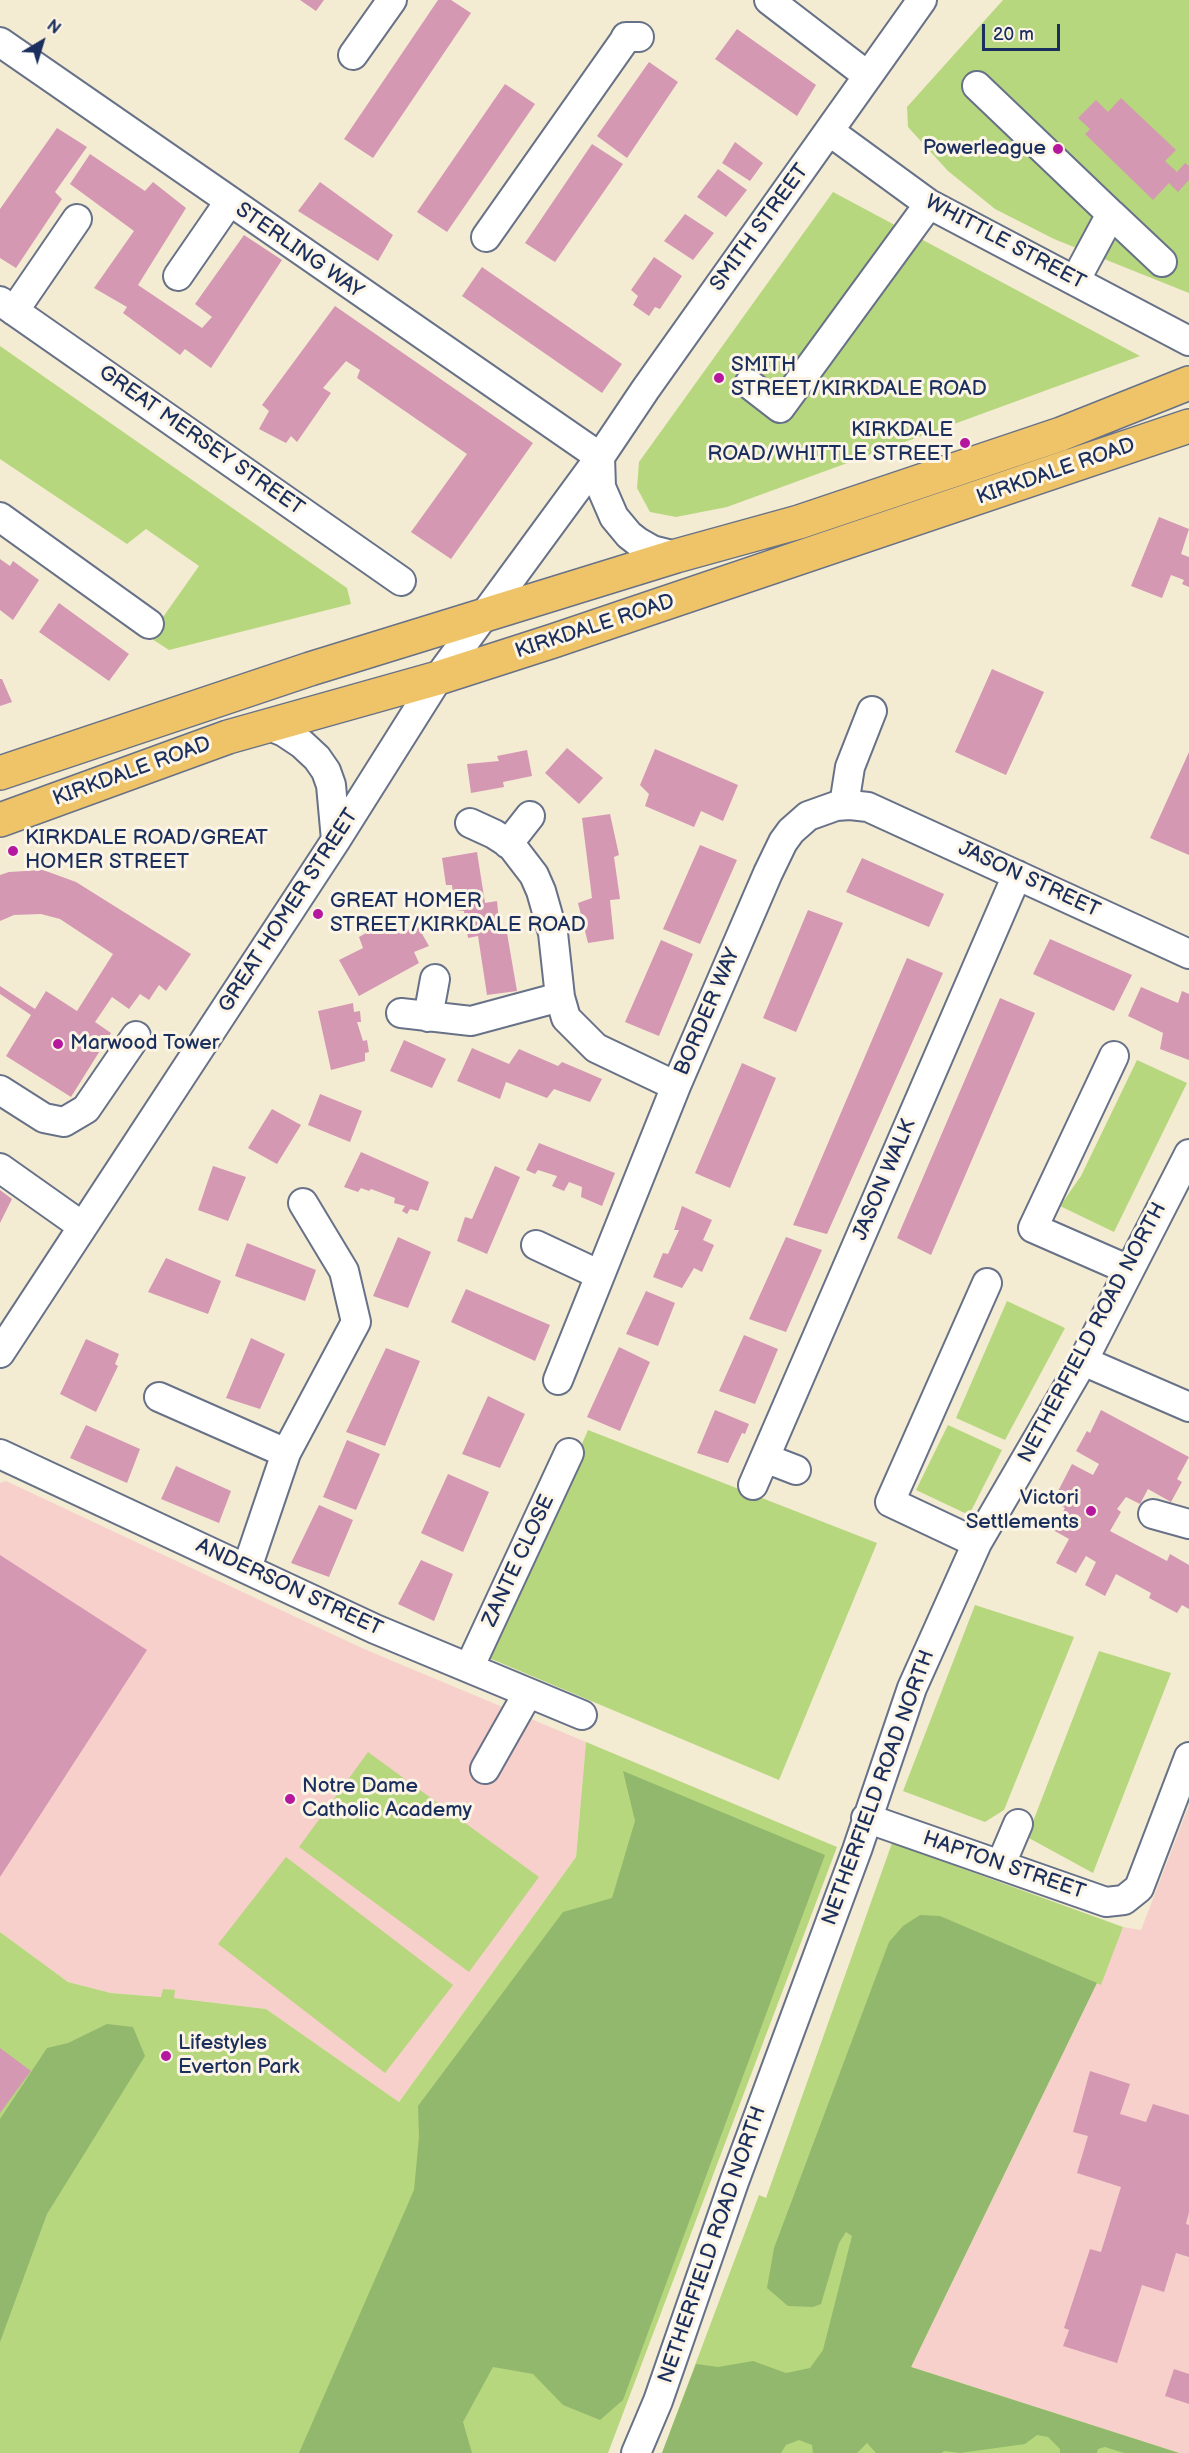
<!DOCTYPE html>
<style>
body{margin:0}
#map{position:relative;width:1189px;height:2453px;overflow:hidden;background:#f4ebd3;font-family:"Balsamiq Sans",sans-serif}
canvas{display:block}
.north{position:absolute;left:12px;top:12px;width:60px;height:60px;-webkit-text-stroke:4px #fcf5e5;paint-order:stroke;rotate:38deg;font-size:16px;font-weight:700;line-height:24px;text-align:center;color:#1b2f5e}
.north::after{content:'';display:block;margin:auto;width:21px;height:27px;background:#1b2f5e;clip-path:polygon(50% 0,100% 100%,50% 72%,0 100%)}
.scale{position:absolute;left:982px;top:24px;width:78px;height:27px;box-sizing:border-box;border:3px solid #1b2f5e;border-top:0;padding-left:8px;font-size:18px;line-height:21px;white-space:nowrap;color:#1b2f5e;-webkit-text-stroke:4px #fcf5e5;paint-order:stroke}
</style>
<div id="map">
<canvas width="1189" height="2453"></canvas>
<div class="north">N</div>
<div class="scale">20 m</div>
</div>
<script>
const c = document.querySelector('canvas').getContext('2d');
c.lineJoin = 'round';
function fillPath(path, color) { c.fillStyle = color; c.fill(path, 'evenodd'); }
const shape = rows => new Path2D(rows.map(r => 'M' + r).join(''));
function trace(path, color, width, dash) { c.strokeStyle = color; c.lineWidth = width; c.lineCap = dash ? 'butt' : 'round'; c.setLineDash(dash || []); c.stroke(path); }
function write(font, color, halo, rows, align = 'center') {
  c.font = font + ' "Balsamiq Sans",sans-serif'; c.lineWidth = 6; c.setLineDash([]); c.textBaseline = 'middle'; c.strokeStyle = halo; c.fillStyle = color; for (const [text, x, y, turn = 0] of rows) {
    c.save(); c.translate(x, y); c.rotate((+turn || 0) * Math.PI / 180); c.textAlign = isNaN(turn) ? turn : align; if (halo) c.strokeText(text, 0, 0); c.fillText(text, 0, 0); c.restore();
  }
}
fillPath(shape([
 [6,1481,364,1649,586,1742,576,1857,399,2102,266,2009,174,1998,174,1990,162,1997,111,1993,68,1982,0,1932,0,1483],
 [1189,1805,1189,2453,1179,2453,911,2367,1097,1983,1101,1984,1123,1927,1141,1930]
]), '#f7d0cb');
fillPath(shape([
 [1003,0,1189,0,1189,293,1054,239,995,209,948,171,908,127,907,107],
 [833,192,1140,356,727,507,676,517,650,512,637,488,639,462],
 [0,346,347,588,351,604,169,650,149,637,199,566,146,529,127,544,0,459],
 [1137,1060,1187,1083,1114,1232,1060,1206,1081,1176],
 [1007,1301,1065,1328,1005,1440,956,1418],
 [948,1425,1002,1450,969,1515,916,1490],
 [588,1430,877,1543,779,1780,489,1658],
 [975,1605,1074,1637,1004,1810,985,1822,903,1791],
 [1099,1651,1171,1673,1093,1873,1027,1837],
 [586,1742,837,1847,608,2453,0,2453,0,1932,68,1982,111,1993,161,1997,163,1989,175,1990,174,1998,266,2009,399,2102,576,1857],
 [368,1752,539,1877,469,1972,299,1847],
 [892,1843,1123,1927,1101,1985,1096,1983,911,2367,1179,2453,662,2453,759,2195,766,2198],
 [286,1857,453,1985,385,2073,218,1944]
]), '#b7d77e');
fillPath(shape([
 [623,1771,825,1855,623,2400,600,2420,563,2405,533,2374,493,2367,463,2422,472,2453,299,2453,414,2190,419,2137,418,2106,563,1912,612,1898,635,1821],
 [920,1915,940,1916,1097,1983,911,2367,1179,2453,1124,2453,1105,2447,1098,2449,1097,2453,1060,2453,1060,2449,1048,2437,1037,2435,1025,2444,960,2453,945,2451,941,2453,876,2453,867,2443,857,2453,813,2453,812,2445,799,2440,786,2445,781,2453,662,2453,696,2364,718,2367,753,2361,786,2373,810,2368,823,2350,852,2236,846,2232,839,2243,821,2304,813,2307,788,2306,767,2288,774,2248,889,1942,903,1926],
 [107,2024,133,2027,145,2056,47,2214,0,2342,0,2119,47,2048,68,2043]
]), '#91b86d');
fillPath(shape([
 [300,0,324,0,316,11],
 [438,0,451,0,471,13,373,158,344,139],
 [737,29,816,85,797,116,715,59],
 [649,62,678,82,627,158,597,136],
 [505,84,535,104,447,232,417,212],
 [1121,98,1176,150,1165,161,1177,172,1185,163,1189,166,1189,180,1178,192,1169,183,1153,200,1085,134,1090,129,1078,118,1096,100,1108,112],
 [57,128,87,147,55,192,62,199,16,268,0,258,0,209],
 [735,142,763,163,750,181,722,163],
 [592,144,623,164,555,262,525,243],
 [90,154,145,191,153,182,186,208,138,285,202,328,212,317,195,304,244,235,282,260,211,368,185,349,180,355,123,313,127,307,94,288,134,231,70,184],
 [718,169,747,190,726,217,697,197],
 [320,182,393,235,378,261,298,211],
 [685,214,714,233,693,260,664,241],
 [654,257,682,276,660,309,655,307,649,316,633,305,638,296,631,290],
 [482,267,622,364,602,393,462,296],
 [335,306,533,443,451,559,411,532,467,454,357,378,360,370,346,361,323,388,331,393,297,442,291,436,286,443,259,429,269,411,262,405],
 [1159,517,1189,529,1181,554,1189,557,1189,587,1182,584,1184,580,1171,575,1162,598,1131,586],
 [0,559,10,566,13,561,39,580,13,620,0,610],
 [59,603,129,654,109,681,39,632],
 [992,669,1044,692,1006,775,955,752],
 [0,679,2,679,12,702,0,706],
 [567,748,603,778,579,804,545,773],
 [655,749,738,785,723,821,701,811,694,827,645,806,649,794,640,785],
 [527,750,532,776,503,782,504,787,471,793,467,764,499,761,497,756],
 [1189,752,1189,855,1150,838],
 [610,814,619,855,614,857,620,899,610,900,614,939,588,943,578,903,592,898,582,818],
 [700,845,737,860,700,944,663,929],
 [477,852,485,903,497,901,500,932,507,933,517,991,487,995,478,936,468,938,464,911,455,910,452,885,446,885,442,858],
 [862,858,944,894,929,927,846,892],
 [43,870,76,882,191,954,166,991,159,985,149,1000,140,994,129,1009,112,997,95,1022,111,1033,71,1097,6,1056,31,1015,0,994,0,986,35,1009,46,991,77,1011,113,954,60,919,41,914,14,915,0,921,0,875,9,872],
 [808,910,843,923,796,1032,763,1018],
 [391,919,400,934,417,925,429,946,414,952,419,963,359,996,339,960,363,948,359,937],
 [1050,939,1132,975,1114,1011,1033,974],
 [661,940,693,954,659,1036,625,1022],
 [907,958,943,973,827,1234,793,1225],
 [1141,987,1178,1003,1182,991,1189,994,1189,1060,1160,1049,1163,1033,1128,1016],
 [1000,998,1035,1013,931,1255,897,1238],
 [353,1003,354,1012,360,1011,361,1022,357,1022,363,1041,367,1040,369,1052,365,1053,365,1061,331,1070,318,1011],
 [404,1040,446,1059,432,1088,390,1071],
 [472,1048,509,1064,519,1049,558,1066,562,1062,602,1079,590,1102,554,1089,547,1098,506,1082,500,1099,457,1081],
 [742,1063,776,1078,730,1188,695,1173],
 [320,1094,362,1111,350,1142,308,1125],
 [272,1109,301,1125,277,1164,248,1148],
 [539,1143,615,1173,602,1206,581,1197,582,1187,569,1182,564,1191,552,1186,557,1176,538,1170,535,1174,526,1170],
 [361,1152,429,1182,418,1211,410,1209,407,1214,402,1211,405,1206,394,1203,395,1198,371,1189,369,1191,361,1188,358,1192,344,1187],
 [213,1166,246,1177,228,1221,198,1210],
 [495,1166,520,1177,487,1254,457,1241,465,1217,472,1219],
 [0,1190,12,1199,0,1223],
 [682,1206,712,1220,703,1240,714,1245,702,1272,694,1268,682,1288,653,1277,663,1253,668,1254,679,1230,674,1230],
 [398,1237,431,1252,408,1308,373,1296],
 [786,1237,822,1250,786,1332,749,1319],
 [247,1243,316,1270,305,1301,235,1276],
 [166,1258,221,1281,208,1314,148,1292],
 [466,1289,550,1325,535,1361,451,1322],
 [646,1291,675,1303,658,1346,626,1334],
 [744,1335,778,1349,755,1404,719,1391],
 [251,1338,285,1354,260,1409,226,1398],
 [86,1339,119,1354,115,1364,118,1366,96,1412,60,1394],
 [619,1347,650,1362,620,1431,587,1417],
 [386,1348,420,1361,385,1446,346,1432],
 [488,1396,525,1414,500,1468,462,1454],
 [715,1410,749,1424,745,1434,742,1433,728,1463,697,1453],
 [1101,1410,1189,1457,1177,1479,1182,1482,1171,1502,1148,1489,1140,1504,1126,1497,1117,1509,1121,1512,1110,1531,1167,1561,1170,1554,1189,1565,1189,1609,1182,1605,1177,1613,1149,1598,1151,1593,1116,1574,1105,1596,1085,1585,1096,1562,1086,1556,1076,1573,1056,1563,1069,1539,1053,1530,1065,1508,1053,1501,1072,1464,1093,1475,1099,1464,1076,1451,1087,1431,1090,1433],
 [86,1425,140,1449,127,1483,70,1458],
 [347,1440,380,1454,356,1510,323,1497],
 [176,1466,231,1491,219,1523,161,1499],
 [448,1474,489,1492,463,1552,421,1533],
 [319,1505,353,1520,329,1577,291,1563],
 [0,1555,147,1650,0,1877],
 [421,1560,453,1574,434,1621,398,1604],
 [0,2048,31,2071,0,2113],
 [1090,2071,1130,2084,1120,2114,1146,2122,1153,2104,1189,2115,1189,2212,1186,2224,1189,2225,1189,2257,1176,2253,1164,2292,1142,2285,1117,2363,1063,2346,1069,2330,1064,2328,1090,2249,1101,2252,1121,2187,1077,2173,1088,2136,1073,2132],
 [1174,2369,1189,2374,1189,2404,1165,2396]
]), '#d498b3');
const minor = shape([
 [769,0,868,76],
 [0,42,600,457,601,487,614,517,629,535,638,542,652,550,676,556],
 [353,55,392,0],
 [977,86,1111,214,1075,281],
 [829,131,929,204,1189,341],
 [1111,214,1162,262],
 [486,237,624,41,626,37,639,37],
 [178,276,229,202],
 [0,301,401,581],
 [14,311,77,219],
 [749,384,780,408,929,204],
 [0,517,149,624],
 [267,725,284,732,302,744,317,758,326,771,331,785,336,840],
 [844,805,850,767,872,711],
 [470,823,494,834,511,845,534,875,541,891,553,933,560,997,566,1018,596,1048,676,1086],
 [508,844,530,816],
 [401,1013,471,1021,560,997],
 [428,1017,435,979],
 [1114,1056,1033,1228,1129,1270],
 [0,1090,44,1118,64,1122,86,1109,136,1036],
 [0,1168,82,1226],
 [536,1245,600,1275],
 [0,1353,336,840,438,678,600,457,645,390,922,0],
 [1083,1361,1189,1407],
 [558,1380,676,1086,768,873,783,842,791,831,808,816,836,806,850,805,868,807,1189,954],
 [159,1397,286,1453],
 [0,1454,375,1629,582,1715],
 [765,1458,796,1470],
 [753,1485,1017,875],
 [1153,1514,1189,1524],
 [977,1543,890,1502,987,1283],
 [247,1568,286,1453,356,1322,344,1271,303,1203],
 [469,1668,569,1453],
 [485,1769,528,1693],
 [866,1818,1106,1902,1124,1900,1139,1888,1189,1757],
 [1001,1864,1018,1824],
 [636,2453,658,2401,734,2182,857,1850,912,1688,977,1543,1083,1361,1189,1154]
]);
const highway = shape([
 [0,773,310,669,676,556,799,522,1061,434,1189,383],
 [0,820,228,737,438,678,553,641,1189,426]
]);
trace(minor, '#677187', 32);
trace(highway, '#677187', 36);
trace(minor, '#fff', 28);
trace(highway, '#efc469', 33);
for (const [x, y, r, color] of [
 [1058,149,6,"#b5179e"],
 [719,378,6,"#b5179e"],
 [965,443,6,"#b5179e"],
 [13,851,6,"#b5179e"],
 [318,914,6,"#b5179e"],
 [58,1044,6,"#b5179e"],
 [1091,1511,6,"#b5179e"],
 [290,1799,6,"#b5179e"],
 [166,2056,6,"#b5179e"]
]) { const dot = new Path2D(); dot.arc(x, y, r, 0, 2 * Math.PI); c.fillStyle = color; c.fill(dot); trace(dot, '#fcf5e5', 2); }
write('21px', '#1b2f5e', '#fcf5e5', [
 ["Powerleague",1046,149,"right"],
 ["SMITH",731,366],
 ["STREET/KIRKDALE ROAD",731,390],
 ["KIRKDALE",953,431,"right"],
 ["ROAD/WHITTLE STREET",953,455,"right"],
 ["KIRKDALE ROAD/GREAT",25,839],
 ["HOMER STREET",25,863],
 ["GREAT HOMER",330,902],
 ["STREET/KIRKDALE ROAD",330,926],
 ["Marwood Tower",70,1044],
 ["Victori",1079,1499,"right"],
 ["Settlements",1079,1523,"right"],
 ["Notre Dame",302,1787],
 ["Catholic Academy",302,1811],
 ["Lifestyles",178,2044],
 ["Everton Park",178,2068]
], 'left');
write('21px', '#1b2f5e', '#fcf5e5', [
 ["SMITH STREET",760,228,-54],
 ["WHITTLE STREET",1005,243,28],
 ["STERLING WAY",299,251,35],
 ["GREAT MERSEY STREET",201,441,35],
 ["KIRKDALE ROAD",1056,472,-19],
 ["KIRKDALE ROAD",595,627,-18],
 ["KIRKDALE ROAD",132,772,-20],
 ["JASON STREET",1029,880,25],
 ["GREAT HOMER STREET",289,911,-57],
 ["BORDER WAY",708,1012,-67],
 ["JASON WALK",885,1180,-67],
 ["NETHERFIELD ROAD NORTH",1093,1333,-62],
 ["ZANTE CLOSE",519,1561,-65],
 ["ANDERSON STREET",289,1588,25],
 ["NETHERFIELD ROAD NORTH",879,1788,-70],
 ["HAPTON STREET",1004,1866,19],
 ["NETHERFIELD ROAD NORTH",713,2245,-71]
]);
</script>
